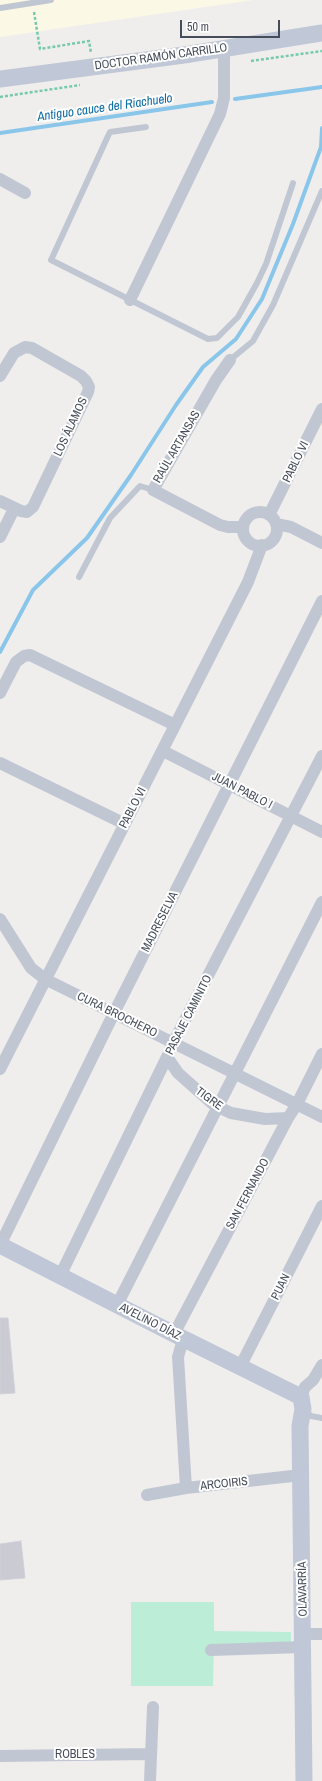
<!DOCTYPE html>
<meta charset="utf-8">
<style>
body{margin:0}
#map{position:relative;width:322px;height:1781px;overflow:hidden;background:#f0eeed;font-family:"Archivo Narrow",sans-serif}
canvas{display:block}
.scale{position:absolute;left:180px;top:20px;width:100px;height:18px;box-sizing:border-box;border:2px solid #464d5a;border-top:0;padding-left:5px;font-size:12px;line-height:14px;white-space:nowrap;color:#464d5a;-webkit-text-stroke:3px #fff;paint-order:stroke}
</style>
<div id="map">
<canvas width="322" height="1781"></canvas>
<div class="scale">50 m</div>
</div>
<script>
const c = document.querySelector('canvas').getContext('2d');
c.lineJoin = 'round';
function fillPath(path, color) { c.fillStyle = color; c.fill(path, 'evenodd'); }
const shape = rows => new Path2D(rows.map(r => 'M' + r).join(''));
function trace(path, color, width, dash) { c.strokeStyle = color; c.lineWidth = width; c.lineCap = dash ? 'butt' : 'round'; c.setLineDash(dash || []); c.stroke(path); }
function write(font, color, halo, rows, align = 'center') {
  c.font = font + ' "Archivo Narrow",sans-serif'; c.lineWidth = 4; c.setLineDash([]); c.textBaseline = 'middle'; c.strokeStyle = halo; c.fillStyle = color; for (const [text, x, y, turn = 0] of rows) {
    c.save(); c.translate(x, y); c.rotate((+turn || 0) * Math.PI / 180); c.textAlign = isNaN(turn) ? turn : align; if (halo) c.strokeText(text, 0, 0); c.fillText(text, 0, 0); c.restore();
  }
}
fillPath(shape([
 [0,0,253,0,0,37]
]), '#fbf8e6');
fillPath(shape([
 [131,1602,214,1602,214,1631,291,1632,291,1646,214,1645,213,1686,131,1686]
]), '#bcedd7');
trace(shape([
 [235,99,322,87],
 [0,133,212,102],
 [0,652,33,590,87,538,131,475,176,405,203,367,236,339,262,299,293,224,321,147,322,128]
]), '#8ac6e9', 4);
const building = shape([
 [0,1318,8,1318,15,1393,0,1394,0,1318],
 [21,1541,25,1578,0,1580,0,1544,21,1541]
]);
fillPath(building, '#cacbd3');
trace(building, '#d1d2d9', 1);
trace(shape([
 [34,12,40,49,89,41,91,53],
 [251,61,322,51],
 [0,97,80,85]
]), '#75caae', 2.5, [3, 2]);
trace(shape([
 [0,8,51,0],
 [146,127,110,132,108,136,51,260,208,339,217,338,238,317,257,283,266,264,293,183],
 [230,360,253,341,273,305,322,191],
 [79,577,110,518,140,486,153,490],
 [306,1411,311,1416,322,1418]
]), '#c1c7d2', 6);
trace(shape([
 [0,179,25,193],
 [130,300,220,114,224,98,224,49],
 [230,360,216,380,153,490,220,525,228,527,243,527],
 [0,376,14,353,25,347,32,348,81,376,86,381,89,387,88,392,33,507,27,512,21,511,0,501],
 '243 529a17 17 0 1 1 34 0a17 17 0 1 1-34 0Z',
 [269,515,322,409],
 [276,524,291,527,322,543],
 [0,537,14,509],
 [0,693,16,662,24,656,30,655,175,725],
 [163,751,322,832],
 [0,763,125,824],
 [0,919,31,968,45,979,322,1117],
 [167,1057,178,1073,214,1105,231,1113,265,1119,288,1118],
 [0,1069,248,582,262,545],
 [0,1245,114,1013,322,601],
 [60,1276,167,1057,173,1043,322,756],
 [117,1305,322,902],
 [174,1334,288,1118,297,1104,322,1054],
 [183,1339,178,1357,186,1488],
 [240,1367,322,1206],
 [301,1397,305,1387,313,1380,322,1365],
 [147,1495,186,1488,301,1475],
 [303,1634,322,1634],
 [211,1650,303,1647],
 [0,1756,151,1754],
 [150,1781,153,1707]
]), '#c1c7d2', 12);
trace(shape([
 [0,79,184,55,322,33],
 [0,1245,174,1334,301,1397,303,1409,300,1426,304,1781]
]), '#c0c7d6', 17);
write('12px', '#464d5a', '#fff', [
 ["DOCTOR RAMÓN CARRILLO",161,57,-8],
 ["LOS ÁLAMOS",71,427,-65],
 ["RAÚL ARTANSAS",177,447,-60],
 ["PABLO VI",296,462,-64],
 ["JUAN PABLO I",242,791,27],
 ["PABLO VI",133,808,-63],
 ["MADRESELVA",160,922,-63],
 ["CURA BROCHERO",117,1015,26],
 ["PASAJE CAMINITO",189,1015,-63],
 ["TIGRE",209,1099,36],
 ["SAN FERNANDO",248,1194,-62],
 ["PUAN",281,1287,-63],
 ["AVELINO DÍAZ",150,1322,27],
 ["ARCOIRIS",224,1484,-6],
 ["OLAVARRÍA",303,1589,-91],
 ["ROBLES",75,1755]
]);
write('italic 13px', '#106ca4', '#fff', [
 ["Antiguo cauce del Riachuelo",105,108,-8]
]);
</script>
